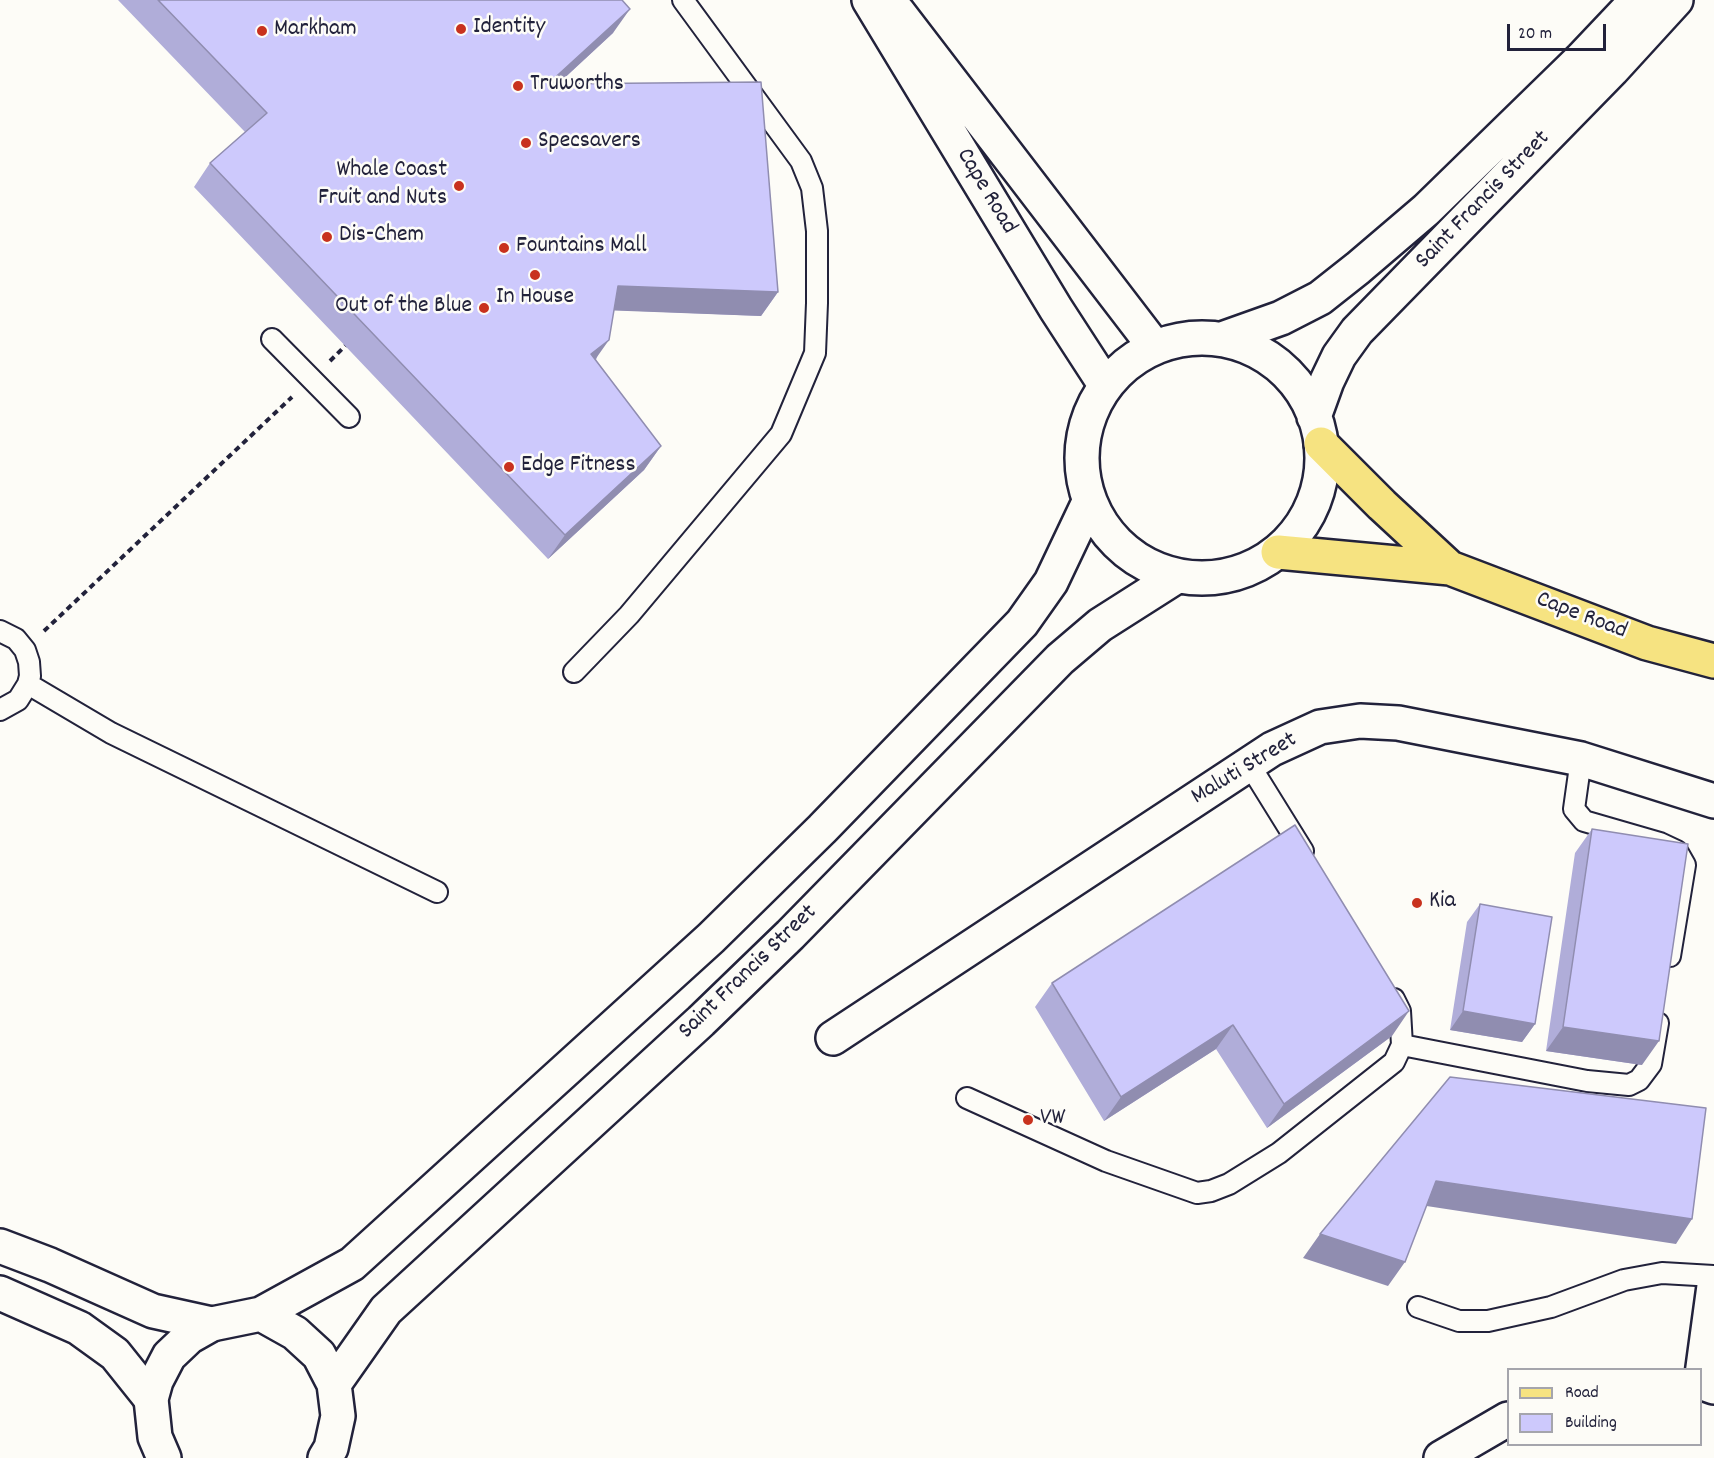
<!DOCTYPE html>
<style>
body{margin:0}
#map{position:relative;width:1714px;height:1458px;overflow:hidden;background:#fdfcf7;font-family:Dekko,sans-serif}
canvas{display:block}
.legend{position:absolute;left:1507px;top:1368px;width:195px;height:78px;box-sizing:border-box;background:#fdfcf7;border:2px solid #a5a5ac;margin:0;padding:8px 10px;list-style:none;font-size:18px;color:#22223b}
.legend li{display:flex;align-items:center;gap:12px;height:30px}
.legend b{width:30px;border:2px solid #a5a5ac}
.scale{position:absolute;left:1507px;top:24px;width:99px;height:27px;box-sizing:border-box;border:3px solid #22223b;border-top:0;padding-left:8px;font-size:18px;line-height:21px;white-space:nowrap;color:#22223b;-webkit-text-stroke:4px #fdfcf7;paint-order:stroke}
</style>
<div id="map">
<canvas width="1714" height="1458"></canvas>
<ul class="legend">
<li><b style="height:8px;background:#f6e381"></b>Road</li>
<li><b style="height:16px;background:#cdc9fc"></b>Building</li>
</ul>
<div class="scale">20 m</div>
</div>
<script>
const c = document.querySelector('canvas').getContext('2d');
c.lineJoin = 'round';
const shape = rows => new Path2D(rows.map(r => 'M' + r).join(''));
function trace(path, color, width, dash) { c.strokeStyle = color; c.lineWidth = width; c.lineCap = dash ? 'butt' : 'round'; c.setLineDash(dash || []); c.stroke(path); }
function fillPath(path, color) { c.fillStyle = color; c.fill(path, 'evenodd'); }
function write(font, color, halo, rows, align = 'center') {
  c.font = font + ' Dekko,sans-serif'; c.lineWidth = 5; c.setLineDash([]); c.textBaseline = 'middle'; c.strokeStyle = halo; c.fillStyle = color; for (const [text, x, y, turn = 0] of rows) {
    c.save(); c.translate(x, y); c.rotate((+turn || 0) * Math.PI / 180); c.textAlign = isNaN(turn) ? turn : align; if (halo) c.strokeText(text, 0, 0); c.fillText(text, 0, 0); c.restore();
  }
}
const lane = shape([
 [272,339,349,417],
 [0,631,16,639,25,650,29,662,30,676,28,684,18,700,0,710],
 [574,672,629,615,781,434,815,353,817,303,817,231,812,188,801,161,683,0],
 [28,684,111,733,437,892],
 [1581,759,1574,809,1584,821,1660,843,1677,851,1685,865,1670,956],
 [1249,764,1303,851],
 [1402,1045,1587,1081,1629,1085,1639,1080,1651,1064,1658,1023],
 [967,1098,1106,1161,1197,1193,1211,1191,1229,1184,1279,1153,1394,1062,1402,1045,1400,1011,1394,999],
 [1418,1307,1459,1321,1488,1321,1551,1307,1624,1280,1662,1273,1714,1276]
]);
const street = shape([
 [833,1038,1272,749,1320,727,1360,721,1398,723,1581,759,1714,801],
 [0,1246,50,1265,153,1311,212,1324],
 [0,1293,79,1328,115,1354,151,1399],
 [1701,1382,1714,1286]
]);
const secondary = shape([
 [869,0,1056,309,1104,383],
 [898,12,1154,346],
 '1082 458a120 120 0 1 1 240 0a120 120 0 1 1-240 0Z',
 [1222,339,1281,318,1320,298,1358,268,1426,210,1582,58,1637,0],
 [1314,417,1327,381,1339,356,1357,331,1612,70,1676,0],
 [261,1314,295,1333,319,1355,334,1384,338,1416,331,1448,325,1458],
 [1700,1382,1714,1387],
 [334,1384,386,1310,701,1021,790,935,1060,659,1100,625,1177,576],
 [164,1458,155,1437,151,1399,156,1381,169,1356,189,1337,212,1324,261,1314,352,1264,711,938,822,829,1022,623,1051,582,1089,502],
 [1441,1458,1508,1419]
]);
const primary = shape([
 [1321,444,1382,505,1450,568],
 [1278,552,1450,568,1647,643,1714,661]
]);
trace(lane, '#22223b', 24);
trace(street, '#22223b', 38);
trace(secondary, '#22223b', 38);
trace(primary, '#22223b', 38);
trace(shape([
 [330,361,348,343],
 [44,631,292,397]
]), '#22223b', 4, [6, 4.5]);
trace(lane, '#fdfcf7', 20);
trace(street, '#fdfcf7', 33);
trace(secondary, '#fdfcf7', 33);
trace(primary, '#f6e381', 33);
fillPath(shape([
 [118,0,622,0,613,33,558,84,778,292,761,316,614,310,596,360,661,446,644,470,548,559,194,187,210,163,245,132],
 [1592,829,1642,1065,1546,1051,1575,853],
 [1480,904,1535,1024,1522,1042,1450,1030,1467,922],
 [1052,983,1392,1036,1267,1128,1216,1049,1104,1121,1035,1007]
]), '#b0add9');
fillPath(shape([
 [630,9,613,33,532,108,548,84],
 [618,286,778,292,761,316,601,310],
 [609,340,592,364,591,354],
 [661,446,644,470,548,559,565,535],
 [1409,1011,1392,1036,1267,1128,1284,1104],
 [1463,1011,1535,1024,1522,1042,1450,1030],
 [1233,1025,1216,1049,1104,1121,1121,1097],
 [1563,1027,1659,1041,1642,1065,1546,1051],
 [1436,1181,1692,1219,1676,1244,1420,1205],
 [1320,1234,1405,1262,1388,1286,1303,1258]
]), '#908db0');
const building = shape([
 [158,0,622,0,630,9,548,84,761,82,778,292,618,286,609,340,591,354,661,446,565,535,210,163,267,113,158,0],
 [1295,825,1409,1011,1284,1104,1233,1025,1121,1097,1052,983,1295,825],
 [1592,829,1688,844,1659,1041,1563,1027,1592,829],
 [1480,904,1552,917,1535,1024,1463,1011,1480,904],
 [1450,1077,1706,1108,1692,1219,1436,1181,1405,1262,1320,1234,1450,1077]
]);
fillPath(building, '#cdc9fc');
trace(building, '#908db0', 1.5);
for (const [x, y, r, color] of [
 [461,29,6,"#c8321e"],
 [262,31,6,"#c8321e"],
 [518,86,6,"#c8321e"],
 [526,143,6,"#c8321e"],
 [459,186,6,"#c8321e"],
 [327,237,6,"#c8321e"],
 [504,248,6,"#c8321e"],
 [535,275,6,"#c8321e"],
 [484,308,6,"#c8321e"],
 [509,467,6,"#c8321e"],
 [1417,903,6,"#c8321e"],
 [1028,1120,6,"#c8321e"]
]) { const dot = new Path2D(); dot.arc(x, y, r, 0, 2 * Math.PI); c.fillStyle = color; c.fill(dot); trace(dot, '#fdfcf7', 2); }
write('24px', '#22223b', '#fdfcf7', [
 ["Identity",473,29],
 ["Markham",274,31],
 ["Truworths",530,86],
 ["Specsavers",538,143],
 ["Whale Coast",447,172,"right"],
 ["Fruit and Nuts",447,200,"right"],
 ["Dis-Chem",339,237],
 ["Fountains Mall",516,248],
 ["In House",535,299,"center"],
 ["Out of the Blue",472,308,"right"],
 ["Edge Fitness",521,467],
 ["Kia",1429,903],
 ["VW",1040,1120]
], 'left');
write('24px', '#22223b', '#fdfcf7', [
 ["Cape Road",985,192,59],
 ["Saint Francis Street",1484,201,-46],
 ["Cape Road",1581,617,21],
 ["Maluti Street",1245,770,-31],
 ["Saint Francis Street",749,973,-44]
]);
</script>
